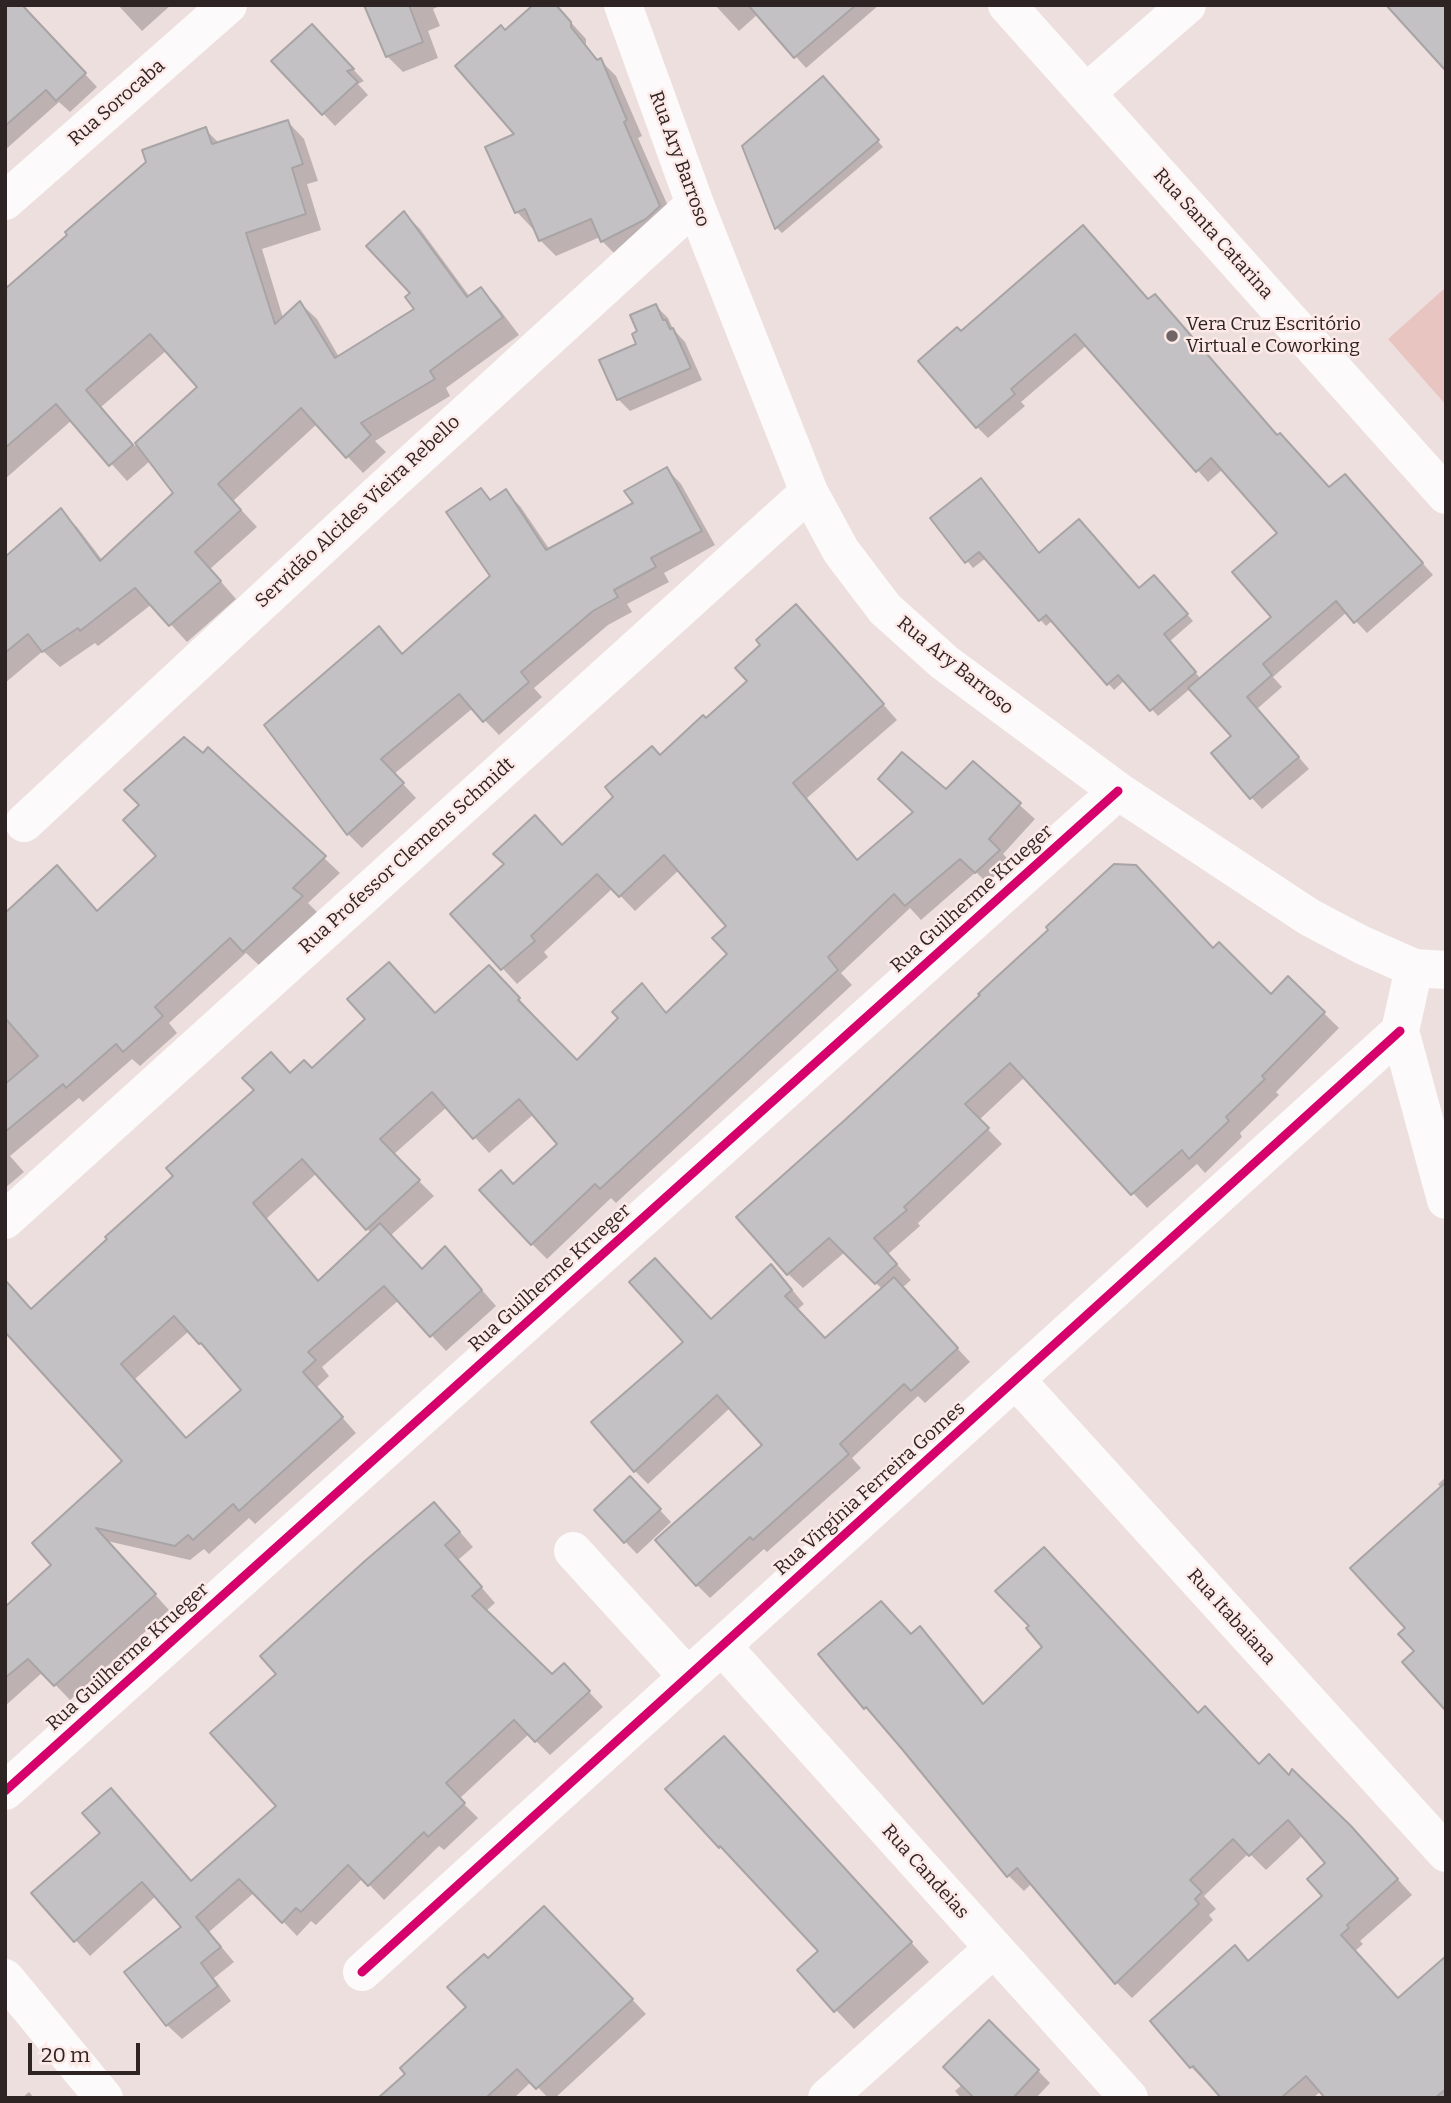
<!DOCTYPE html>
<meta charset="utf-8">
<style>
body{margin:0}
#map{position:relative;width:1451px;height:2103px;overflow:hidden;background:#eddfde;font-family:Bitter,serif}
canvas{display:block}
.frame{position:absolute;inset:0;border:7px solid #2d2423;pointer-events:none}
.scale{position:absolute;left:28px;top:2043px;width:112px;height:32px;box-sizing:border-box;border:4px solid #2d2423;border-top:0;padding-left:9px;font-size:21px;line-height:24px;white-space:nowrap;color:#2d2423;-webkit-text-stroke:5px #fde9e7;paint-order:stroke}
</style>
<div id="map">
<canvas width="1451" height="2103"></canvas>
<div class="frame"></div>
<div class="scale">20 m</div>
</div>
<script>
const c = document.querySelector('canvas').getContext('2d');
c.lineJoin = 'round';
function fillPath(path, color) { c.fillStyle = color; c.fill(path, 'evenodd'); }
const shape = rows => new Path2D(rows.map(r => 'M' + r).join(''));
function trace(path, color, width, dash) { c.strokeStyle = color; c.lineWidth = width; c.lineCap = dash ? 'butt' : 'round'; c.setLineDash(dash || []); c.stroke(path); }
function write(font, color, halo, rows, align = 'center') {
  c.font = font + ' Bitter,serif'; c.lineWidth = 5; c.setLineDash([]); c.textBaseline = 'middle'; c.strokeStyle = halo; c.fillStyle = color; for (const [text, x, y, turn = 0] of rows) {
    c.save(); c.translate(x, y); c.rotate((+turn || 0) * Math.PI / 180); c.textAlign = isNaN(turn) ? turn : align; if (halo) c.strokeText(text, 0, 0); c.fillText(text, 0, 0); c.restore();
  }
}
fillPath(shape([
 [1446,287,1446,405,1388,339]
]), '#e9c5c2');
fillPath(shape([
 [5,5,21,5,97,87,70,112,59,102,5,150],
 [118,5,171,5,142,31],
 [366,5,442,5,433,9,440,26,428,31,438,58,403,72,387,56],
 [715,5,879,5,806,68,758,14,739,31],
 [567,18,586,39,586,45,599,61,600,60,616,76,642,136,638,138,675,222,618,257,602,241,600,237,556,256,540,240,534,227,532,228,517,212,517,135,506,32],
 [324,38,364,81,358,84,368,95,335,126,274,61],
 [829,84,883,147,782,233,777,228,744,147],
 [288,122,304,139,318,181,307,184,321,230,262,249,283,318,300,303,317,319,339,357,416,310,404,213,420,229,470,297,481,289,497,306,519,335,446,388,450,396,375,441,386,452,363,473,317,424,233,501,257,527,210,569,236,599,187,642,152,604,98,646,95,643,60,667,43,651,5,683,5,562,60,511,77,527,103,561,175,494,150,461,127,481,72,420,5,479,5,323,205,129,220,144],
 [167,350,200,387,135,446,101,407],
 [1149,301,1330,489,1356,487,1433,575,1367,633,1347,612,1273,677,1282,687,1257,709,1309,769,1262,809,1251,797,1233,737,1191,688,1158,716,1125,680,1114,690,1053,620,1046,626,986,558,973,568,932,518,1139,590,1161,584,1193,621,1169,642,1201,679,1274,617,1279,533,1223,469,1208,482,1087,345,1021,402,1025,406,988,438,977,427,961,333],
 [656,306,668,318,673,329,685,342,702,380,630,411,618,399,638,345,639,332],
 [667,469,681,484,715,545,664,573,669,582,627,604,632,612,608,625,534,688,542,697,499,735,473,708,394,774,416,798,362,848,348,834,379,628,403,655,492,576,481,490,492,501,505,491,520,506,550,550,636,504],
 [796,606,897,720,807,798,858,861,946,791,973,763,1035,819,1003,854,1014,865,991,887,976,872,921,920,910,908,841,973,852,985,616,1203,611,1198,547,1259,532,1244,514,1186,560,1144,534,1114,489,1153,447,1107,393,1155,434,1196,390,1236,423,1270,445,1248,496,1306,446,1351,399,1300,322,1367,329,1376,316,1388,356,1433,255,1524,249,1518,209,1554,204,1549,190,1560,107,1541,169,1610,70,1700,43,1672,5,1706,5,1610,53,1565,124,1461,32,1311,290,1075,312,1070,503,982,533,1014,532,1016,577,1062,621,1018,642,985,668,1014,729,954,728,926,679,870,635,911,613,888,544,952,548,957,517,984,453,914,563,846,660,757,706,720,750,681,763,646],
 [317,1173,372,1234,320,1282,266,1219],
 [189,1331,243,1390,187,1439,135,1379],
 [208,749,340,873,308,903,317,912,260,966,246,953,169,1023,177,1033,140,1066,132,1059,83,1102,79,1098,10,1156,24,1172,5,1188,5,952,57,867,98,912,158,856,203,756],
 [1214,950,1271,996,1288,978,1339,1028,1276,1092,1279,1095,1240,1133,1242,1137,1205,1173,1197,1164,1147,1208,1025,1077,979,1120,1002,1144,918,1223,920,1226,888,1254,911,1280,902,1288,970,1362,925,1403,918,1396,852,1458,861,1468,767,1552,764,1549,710,1598,697,1585,765,1445,730,1408,648,1484,635,1471,711,1320,784,1280,804,1304,797,1310,825,1340,882,1289,845,1252,803,1288,788,1274,847,1120],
 [1446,1477,1446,1707,1417,1651,1408,1628,1441,1488,1438,1484],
 [642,1491,671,1522,637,1554,596,1511],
 [448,1518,473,1547,458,1560,495,1603,486,1611,552,1676,578,1680,603,1707,550,1755,529,1734,459,1799,478,1818,444,1850,439,1846,384,1900,363,1878,316,1925,311,1921,297,1936,255,1892,209,1932,234,1962,214,1978,231,2001,182,2039,167,2025,183,1927,156,1896,90,1956,33,1893,102,1833,111,1790,192,1882,278,1806],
 [920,1628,935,1643,985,1705,1199,1715,1259,1766,1290,1778,1366,1844,1412,1895,1360,1941,1363,1944,1355,1951,1399,2000,1446,1958,1446,2098,1327,2098,1321,2091,1313,2098,1223,2098,1208,2080,1206,2082,1191,2067,1152,2021,1235,1947,1249,1962,1325,1896,1327,1864,1303,1835,1266,1870,1249,1853,1204,1896,1216,1909,1209,1915,1213,1920,1132,1998,1117,1983,1032,1883,1024,1891,1009,1876,903,1748,866,1708,821,1654,911,1636],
 [742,1756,929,1962,854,2029,799,1971,820,1951,720,1847,668,1789],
 [558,1922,646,2014,555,2098,548,2098,532,2081,514,2098,380,2098,408,2074,468,2007,488,1961],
 [990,2022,1050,2083,1036,2098,961,2098,955,2091,963,2084],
 [29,2092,34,2098,22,2098]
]), '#0003');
const building = shape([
 [5,5,22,5,86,73,56,101,46,90,5,126,5,5],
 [364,5,409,5,423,42,386,57,364,5],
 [533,5,556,5,571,22,571,27,597,60,601,58,627,120,624,122,660,206,646,219,601,242,591,219,539,241,525,209,515,213,485,147,514,134,455,66,501,25,505,30,533,5],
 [748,5,856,5,794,58,748,5],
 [1386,5,1446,5,1446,71,1386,5],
 [312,24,354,69,347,71,358,82,322,115,271,61,312,24],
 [823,76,879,140,775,229,742,146,823,76],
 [288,120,303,164,292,168,306,214,246,233,275,324,300,301,335,358,414,309,405,297,410,293,366,246,404,211,467,297,481,287,503,317,430,371,435,379,361,423,371,435,346,458,301,408,218,484,241,510,195,552,221,581,169,626,135,588,80,631,78,628,42,652,28,634,5,653,5,557,61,508,100,561,173,493,135,443,197,387,150,334,86,390,133,445,109,466,56,404,5,448,5,289,67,235,65,232,146,162,142,150,206,127,212,144,288,120],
 [1083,225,1148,299,1155,294,1277,435,1280,433,1329,487,1345,474,1423,563,1354,623,1336,601,1263,664,1272,675,1247,697,1299,757,1250,799,1211,753,1231,736,1188,688,1271,617,1232,572,1277,533,1211,458,1196,472,1075,334,1011,389,1015,394,976,428,918,361,957,327,961,331,1083,225],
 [656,304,663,320,666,320,670,329,673,328,691,368,617,400,599,360,636,344,632,334,637,331,630,315,656,304],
 [667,467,702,531,651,558,656,567,614,590,618,597,593,611,521,672,529,682,483,722,459,694,381,759,404,783,347,835,264,725,379,626,402,654,490,576,446,512,481,488,490,500,506,489,546,550,633,503,624,491,667,467],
 [981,478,1039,553,1079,519,1139,588,1154,575,1188,614,1164,634,1196,672,1150,711,1118,675,1107,685,1046,615,1039,621,979,552,965,563,930,518,981,478],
 [796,604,884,704,793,783,857,860,913,812,878,779,902,752,946,789,973,761,1021,803,989,839,1000,850,975,873,960,859,905,906,894,894,828,957,838,970,600,1189,595,1184,531,1245,479,1190,501,1170,513,1184,557,1144,519,1099,473,1139,432,1092,380,1139,420,1180,366,1230,302,1159,253,1203,318,1281,380,1223,422,1269,445,1246,482,1290,430,1337,384,1286,308,1352,316,1360,303,1372,343,1417,239,1511,233,1504,193,1540,188,1535,175,1546,96,1528,156,1594,54,1686,28,1659,5,1678,5,1607,51,1565,32,1543,122,1461,5,1332,5,1280,31,1309,107,1239,105,1237,173,1176,166,1168,254,1090,242,1078,271,1052,290,1073,304,1060,312,1068,365,1019,347,999,389,962,435,1013,489,965,520,998,518,1000,577,1060,618,1018,612,1012,642,983,666,1013,727,954,712,938,726,926,664,855,619,897,597,874,531,936,535,941,501,970,450,914,504,864,493,854,535,815,562,845,613,797,605,787,652,746,660,755,703,715,706,718,747,681,735,668,760,645,756,640,796,604],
 [174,1316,199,1344,201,1343,241,1390,186,1438,121,1364,174,1316],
 [184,737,203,753,208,747,326,856,293,888,303,896,243,952,230,938,155,1007,163,1016,123,1052,116,1044,66,1088,63,1084,5,1132,5,1084,38,1056,5,1018,5,913,57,865,97,911,156,856,123,820,139,805,124,790,184,737],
 [1114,864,1136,865,1213,948,1219,942,1271,994,1288,976,1325,1012,1262,1076,1265,1079,1226,1117,1229,1121,1189,1159,1182,1150,1131,1195,1010,1063,965,1104,989,1128,904,1207,907,1210,874,1238,897,1264,875,1284,829,1238,787,1275,736,1217,846,1119,980,995,978,994,1048,930,1046,927,1114,864],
 [655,1258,711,1319,771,1264,792,1290,785,1296,825,1338,894,1277,958,1348,911,1391,904,1384,840,1444,849,1454,753,1540,750,1537,696,1586,655,1540,762,1445,717,1395,634,1472,591,1422,683,1342,629,1282,655,1258],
 [630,1476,661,1509,624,1543,594,1510,630,1476],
 [1446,1482,1446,1711,1402,1662,1414,1651,1398,1634,1405,1628,1350,1568,1446,1482],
 [434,1502,460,1532,445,1545,482,1587,472,1596,552,1674,564,1663,590,1691,535,1742,514,1720,446,1783,465,1803,428,1837,424,1832,368,1886,348,1865,301,1912,296,1908,282,1923,239,1879,196,1917,221,1947,201,1963,218,1986,166,2026,124,1972,181,1927,142,1882,74,1942,31,1893,100,1833,82,1813,111,1788,191,1881,276,1806,210,1733,276,1674,260,1656,366,1560,434,1502],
 [1044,1547,1198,1713,1205,1706,1259,1764,1269,1754,1289,1775,1292,1769,1351,1826,1398,1879,1347,1925,1349,1928,1341,1935,1398,1998,1446,1956,1446,2089,1435,2098,1325,2098,1306,2076,1281,2098,1221,2098,1193,2066,1190,2068,1150,2021,1235,1945,1248,1961,1322,1896,1307,1879,1325,1863,1288,1820,1249,1856,1233,1839,1190,1880,1202,1892,1195,1899,1199,1904,1115,1984,1017,1868,1007,1877,902,1749,866,1707,864,1709,818,1654,881,1601,911,1634,920,1626,983,1704,1042,1647,1026,1628,1029,1626,995,1591,1044,1547],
 [724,1736,912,1942,834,2012,797,1970,818,1951,720,1846,719,1848,665,1789,724,1736],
 [544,1906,633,1999,536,2089,517,2069,486,2098,378,2098,405,2074,400,2068,466,2007,447,1987,484,1954,488,1958,544,1906],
 [989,2020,1039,2070,1013,2098,974,2098,943,2067,989,2020]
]);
fillPath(building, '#c4c1c4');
trace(building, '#a8a4a6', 2);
trace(shape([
 [623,5,695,204,809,492,841,551,885,609,944,662,1118,791,1309,917,1362,945,1414,968,1446,970],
 [1086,93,1187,5],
 [24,823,378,494,695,204],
 [1414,968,1400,1031,1446,1200],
 [5,1220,809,492],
 [1016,1380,1446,1853],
 [573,1551,688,1677],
 [722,1646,1129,2098],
 [5,1791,1118,791],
 [362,1972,1400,1031],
 [5,1978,104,2098],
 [827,2098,994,1948]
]), '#fcfafa', 38);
trace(shape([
 [1007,5,1446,495],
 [5,201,228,5]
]), '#fcfafa', 38);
trace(shape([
 [5,1791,1118,791],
 [362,1972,1400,1031]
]), '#d6006c', 9);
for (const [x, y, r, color] of [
 [1172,336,7,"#706564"]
]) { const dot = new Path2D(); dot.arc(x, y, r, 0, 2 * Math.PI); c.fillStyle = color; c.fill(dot); trace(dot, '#fde9e7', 2.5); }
write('19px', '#2d2423', '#fde9e7', [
 ["Rua Sorocaba",117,103,-41],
 ["Rua Ary Barroso",679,159,70],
 ["Rua Santa Catarina",1213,234,48],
 ["Servidão Alcides Vieira Rebello",358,512,-43],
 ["Rua Ary Barroso",955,666,39],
 ["Rua Professor Clemens Schmidt",407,856,-42],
 ["Rua Guilherme Krueger",972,899,-42],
 ["Rua Guilherme Krueger",550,1278,-42],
 ["Rua Virgínia Ferreira Gomes",870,1489,-42],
 ["Rua Itabaiana",1231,1617,48],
 ["Rua Guilherme Krueger",128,1657,-42],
 ["Rua Candeias",925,1872,48]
]);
write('19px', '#2d2423', '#fde9e7', [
 ["Vera Cruz Escritório",1186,325],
 ["Virtual e Coworking",1186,347]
], 'left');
</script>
